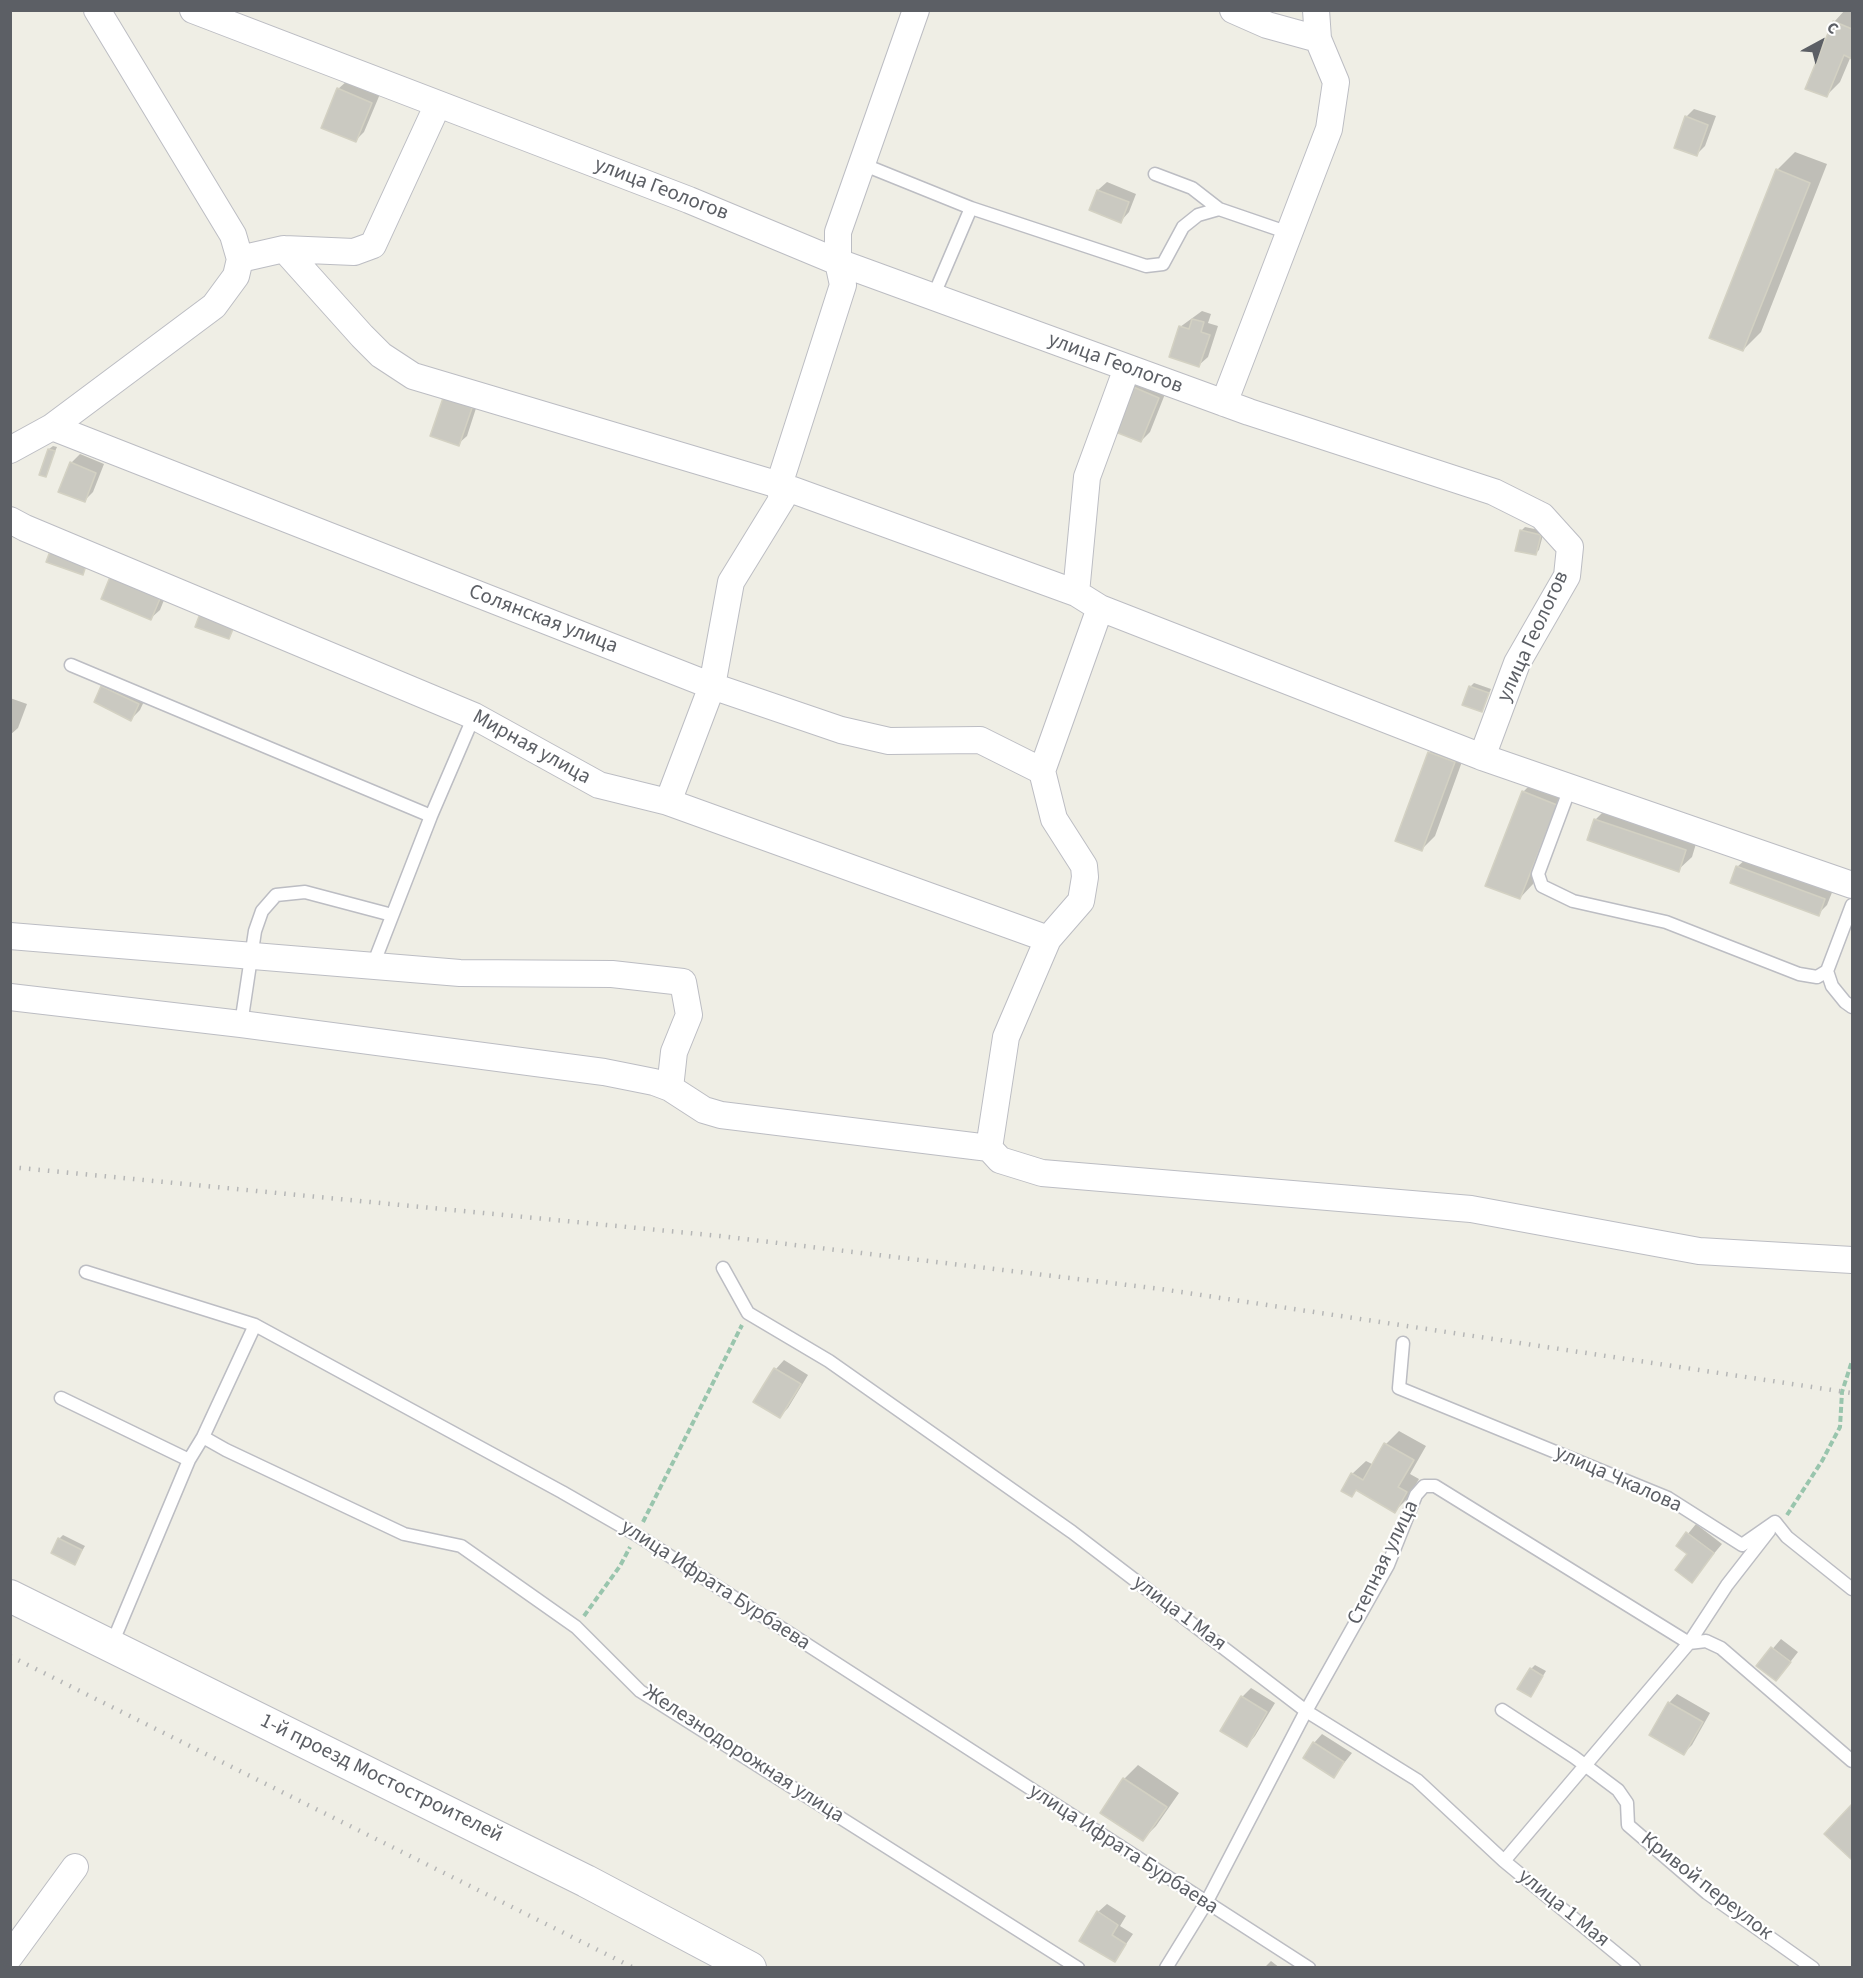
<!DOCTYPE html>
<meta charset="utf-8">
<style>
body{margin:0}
#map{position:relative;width:1863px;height:1978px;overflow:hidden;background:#efeee5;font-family:"Source Sans 3",sans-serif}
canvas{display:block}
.frame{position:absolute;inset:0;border:12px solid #5c5f65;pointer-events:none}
.north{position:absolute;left:1791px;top:12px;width:60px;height:60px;-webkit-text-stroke:4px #fff;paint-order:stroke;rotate:40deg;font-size:16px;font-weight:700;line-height:24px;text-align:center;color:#5c5f65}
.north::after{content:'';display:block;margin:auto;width:21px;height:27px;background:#5c5f65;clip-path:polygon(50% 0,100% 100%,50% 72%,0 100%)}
</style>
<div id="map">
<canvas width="1863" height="1978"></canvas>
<div class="frame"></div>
<div class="north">С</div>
</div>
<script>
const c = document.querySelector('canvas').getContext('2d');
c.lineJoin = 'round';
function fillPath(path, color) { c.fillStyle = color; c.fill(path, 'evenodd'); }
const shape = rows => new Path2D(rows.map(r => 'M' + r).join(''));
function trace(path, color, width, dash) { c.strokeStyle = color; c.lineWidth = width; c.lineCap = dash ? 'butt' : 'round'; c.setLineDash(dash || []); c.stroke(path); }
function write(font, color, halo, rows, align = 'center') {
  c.font = font + ' "Source Sans 3",sans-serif'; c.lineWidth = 4.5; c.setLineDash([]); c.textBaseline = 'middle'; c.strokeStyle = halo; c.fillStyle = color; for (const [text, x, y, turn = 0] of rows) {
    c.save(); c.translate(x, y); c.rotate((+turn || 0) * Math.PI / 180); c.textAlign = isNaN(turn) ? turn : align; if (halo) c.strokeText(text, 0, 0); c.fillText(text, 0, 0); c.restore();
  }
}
fillPath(shape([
 [1845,10,1852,11,1852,57,1851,56,1840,82,1826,96,1834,22],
 [347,81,380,94,364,132,356,140,338,89],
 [1694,109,1716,116,1705,146,1697,154,1686,117],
 [1795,152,1827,164,1761,332,1743,350,1777,170],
 [1107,182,1136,194,1129,212,1121,221,1091,209,1098,190],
 [1202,311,1211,314,1208,323,1218,326,1208,357,1199,365,1180,327],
 [1140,378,1167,389,1150,432,1141,441,1132,387],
 [454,387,480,396,467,436,458,444],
 [53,446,57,447,45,475,49,449],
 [80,454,104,464,93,492,84,501,71,463],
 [1525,527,1544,531,1539,550,1535,554,1521,531],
 [121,565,170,585,160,610,151,618],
 [111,678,147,695,140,710,131,719,95,701,103,686],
 [1474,683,1491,689,1481,711,1470,687],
 [10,698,27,704,18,728,10,735],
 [1442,739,1467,748,1435,836,1422,849,1429,753],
 [1537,778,1569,791,1533,884,1520,898,1523,792],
 [1609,806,1698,837,1692,857,1678,870,1589,839,1596,819],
 [1746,859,1833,890,1827,905,1818,914,1737,867],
 [784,1360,808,1375,788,1408,779,1417,755,1402,776,1369],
 [1399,1431,1426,1446,1410,1474,1419,1479,1408,1498,1395,1511,1357,1489,1351,1495,1352,1474,1366,1461,1374,1465,1386,1444],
 [1696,1524,1722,1544,1691,1581,1689,1554,1678,1546],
 [63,1535,85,1546,74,1564,59,1539],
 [1781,1639,1798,1652,1784,1670,1758,1666],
 [1535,1665,1546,1671,1531,1695,1531,1669],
 [1251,1688,1275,1703,1255,1736,1247,1745,1242,1697],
 [1677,1694,1710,1713,1692,1745,1684,1753,1669,1703],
 [1322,1734,1352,1753,1334,1776,1314,1743],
 [1138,1765,1179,1793,1156,1826,1143,1839,1102,1812,1124,1779],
 [1852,1806,1852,1858,1826,1834],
 [1107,1904,1126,1916,1120,1926,1133,1934,1115,1960,1098,1912],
 [1271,1961,1280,1968,1264,1968]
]), '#0003');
const building = shape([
 [1833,21,1852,29,1852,59,1844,55,1827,97,1805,89,1833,21],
 [337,88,372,103,356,142,321,128,337,88],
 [1685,116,1708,125,1697,156,1674,148,1685,116],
 [1776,169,1810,183,1743,351,1709,338,1776,169],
 [1097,190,1129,202,1121,223,1089,210,1097,190],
 [1192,319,1204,322,1201,332,1210,335,1199,367,1169,357,1179,326,1189,329,1192,319],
 [1131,386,1159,398,1141,442,1113,431,1131,386],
 [444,395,473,405,459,446,430,436,444,395],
 [48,449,55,451,46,477,39,475,48,449],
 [70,462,96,473,85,502,58,492,70,462],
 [1520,530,1541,535,1536,555,1515,551,1520,530],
 [53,543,89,556,83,575,46,562,53,543],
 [112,572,162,594,151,620,101,599,112,572],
 [201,611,235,624,229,639,195,627,201,611],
 [101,686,139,704,131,721,94,702,101,686],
 [1469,686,1489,693,1482,712,1462,705,1469,686],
 [1428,752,1455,762,1422,851,1395,841,1428,752],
 [1522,791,1557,805,1520,899,1485,886,1522,791],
 [1594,819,1686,850,1679,872,1587,840,1594,819],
 [1736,866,1825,899,1819,916,1730,883,1736,866],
 [774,1368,801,1384,780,1418,753,1402,774,1368],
 [1384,1443,1414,1460,1398,1487,1407,1492,1395,1513,1356,1490,1352,1497,1341,1491,1351,1473,1363,1480,1384,1443],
 [1686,1532,1714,1553,1692,1583,1675,1570,1687,1554,1676,1546,1686,1532],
 [58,1538,82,1550,75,1565,51,1553,58,1538],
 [1771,1647,1791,1662,1776,1681,1756,1666,1771,1647],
 [1530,1668,1543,1676,1531,1697,1517,1689,1530,1668],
 [1241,1696,1267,1712,1247,1747,1220,1731,1241,1696],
 [1668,1702,1703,1722,1684,1755,1649,1735,1668,1702],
 [1313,1742,1344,1762,1334,1778,1303,1758,1313,1742],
 [1123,1778,1167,1807,1143,1841,1100,1813,1123,1778],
 [1852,1804,1852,1860,1824,1834,1852,1804],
 [1097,1911,1118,1925,1112,1935,1126,1944,1115,1962,1079,1941,1097,1911]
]);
fillPath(building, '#cac9c1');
trace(building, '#d3d1c3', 1.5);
const service = shape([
 [862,164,971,208,1146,266,1163,264,1183,227,1198,215,1219,209,1289,233],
 [1155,174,1192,188,1219,209],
 [933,297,971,208],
 [71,665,431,816],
 [1570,788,1538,874,1542,886,1573,901,1666,922,1799,974,1817,977,1827,971,1852,905],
 [373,965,431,816,474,716],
 [1827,971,1832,986,1845,1002,1852,1007],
 [241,1024,255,931,262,911,276,895,305,892,392,915],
 [723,1268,748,1313,829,1361,1072,1532,1306,1711,1417,1780,1504,1861,1634,1968],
 [86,1272,255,1325,562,1492,637,1535,1309,1968],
 [255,1325,203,1437,226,1450,404,1534,461,1546,576,1627,640,1691,1078,1968],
 [1403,1343,1399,1388,1668,1498,1742,1545,1775,1522,1787,1537,1852,1589],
 [61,1398,189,1460],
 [111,1646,189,1460,203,1437],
 [1502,1710,1574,1757,1618,1790,1627,1803,1628,1825,1707,1893,1813,1968],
 [1504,1861,1689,1643,1727,1585,1769,1531],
 [1166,1968,1206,1903,1306,1711,1388,1565,1416,1495,1424,1486,1435,1486,1689,1643,1706,1641,1721,1648,1852,1761]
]);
const minor = shape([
 [193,10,689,200,838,262,1249,412,1494,492,1542,516,1570,547,1567,576,1517,663,1482,757],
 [1233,10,1267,25,1318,39],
 [284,249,362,336,381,355,413,376,779,485,1076,593,1100,608,1482,757,1852,885],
 [240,259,284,249,354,252,373,245,438,104],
 [1224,403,1329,129,1336,82,1318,39,1316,10],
 [52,427,712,686,841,730,889,741,980,740,1042,771],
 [10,450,52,427,214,306,236,276,240,259,233,235,97,10],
 [10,520,25,528,474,716,599,785,668,802,1048,939],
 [1076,593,1087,477,1127,368],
 [668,802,712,686,731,582,782,499,779,485,843,285,838,262,838,232,916,10],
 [10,936,460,973,612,974,683,982,689,1015,674,1052,670,1088],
 [10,997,241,1024,604,1072,654,1082,670,1088,704,1110,721,1115,989,1148,1000,1160,1042,1173,1471,1209,1699,1251,1852,1260],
 [989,1148,1006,1037,1048,939,1081,901,1085,877,1084,866,1054,819,1042,771,1100,608],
 [10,1956,75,1867]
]);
const tertiary = shape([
 [10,1596,586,1881,750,1968]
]);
trace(service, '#bcbdc3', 15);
trace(minor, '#bcbdc3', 28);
trace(tertiary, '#bcbdc3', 34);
trace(shape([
 [1787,1515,1822,1461,1840,1427,1842,1392,1852,1361],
 [643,1522,742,1325],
 [584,1616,620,1566,630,1547]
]), '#99c5ad', 4, [6, 3]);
trace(service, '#fff', 12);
trace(minor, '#fff', 26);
trace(tertiary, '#fff', 32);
trace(shape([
 [10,1167,720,1236,1161,1289,1852,1393],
 [10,1656,634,1968]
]), '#b5b6b6', 4.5, [1.5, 8]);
write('21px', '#5c5f65', '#fff', [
 ["улица Геологов",661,190,21],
 ["улица Геологов",1115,364,20],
 ["Солянская улица",543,620,21],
 ["улица Геологов",1534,637,-65],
 ["Мирная улица",531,748,29],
 ["улица Чкалова",1618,1480,24],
 ["Степная улица",1384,1563,-64],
 ["улица Ифрата Бурбаева",715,1586,33],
 ["улица 1 Мая",1179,1614,37],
 ["Железнодорожная улица",743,1755,33],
 ["1-й проезд Мостостроителей",381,1779,26],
 ["улица Ифрата Бурбаева",1123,1850,33],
 ["Кривой переулок",1706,1887,38],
 ["улица 1 Мая",1563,1909,39]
]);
</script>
